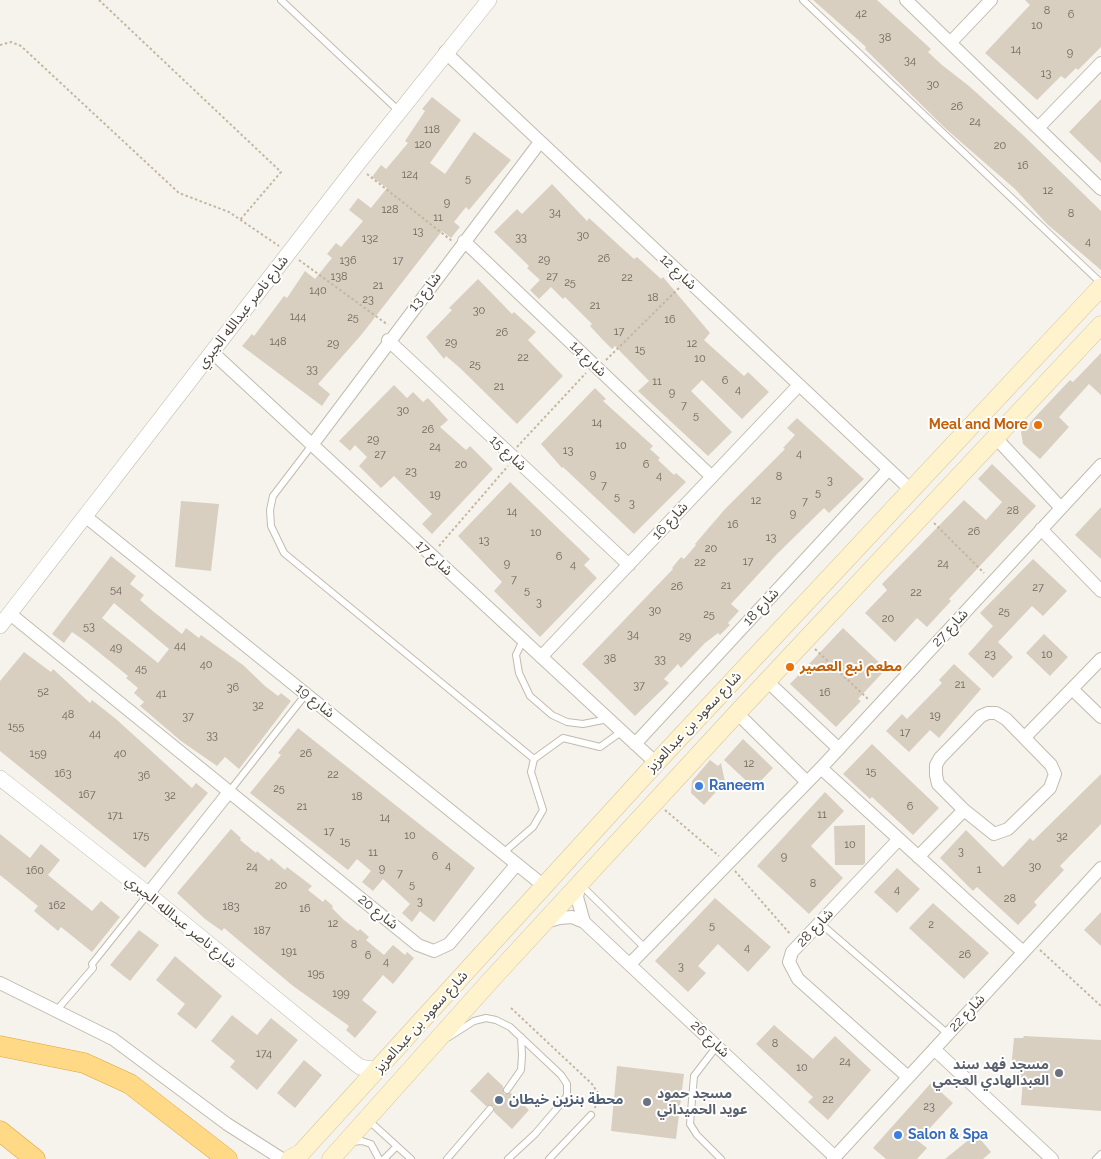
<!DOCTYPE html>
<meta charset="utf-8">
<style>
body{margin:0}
canvas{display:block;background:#f6f3ec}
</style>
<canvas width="1101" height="1159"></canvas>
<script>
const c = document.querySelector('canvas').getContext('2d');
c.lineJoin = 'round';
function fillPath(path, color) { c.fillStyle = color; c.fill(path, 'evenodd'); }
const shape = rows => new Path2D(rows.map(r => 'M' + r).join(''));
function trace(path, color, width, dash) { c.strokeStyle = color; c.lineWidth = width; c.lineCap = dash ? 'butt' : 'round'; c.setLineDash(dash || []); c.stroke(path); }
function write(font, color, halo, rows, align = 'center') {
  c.font = font + ' Raleway,"Noto Sans Arabic",sans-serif'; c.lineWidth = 4; c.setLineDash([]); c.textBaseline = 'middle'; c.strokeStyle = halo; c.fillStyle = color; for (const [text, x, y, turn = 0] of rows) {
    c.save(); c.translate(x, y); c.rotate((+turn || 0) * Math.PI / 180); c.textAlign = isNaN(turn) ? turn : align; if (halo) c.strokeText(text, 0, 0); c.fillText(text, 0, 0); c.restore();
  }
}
fillPath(shape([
 [813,0,877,0,931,49,928,52,942,65,969,86,1023,135,1101,211,1101,270,1047,224,1015,189,946,129,865,49,866,47],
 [1025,0,1101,0,1101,47,1078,70,1076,68,1065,79,1061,76,1037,100,985,53,1030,5],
 [432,97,461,120,430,163,445,174,474,132,511,160,469,210,466,207,454,222,460,227,451,238,442,231,362,334,318,384,330,394,322,406,242,346,252,334,254,336,284,296,287,298,305,271,315,279,332,258,327,254,336,243,341,247,363,221,349,210,358,198,371,208,387,188,372,177,381,165,386,169,408,143,405,141,425,111,422,109],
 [1101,99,1101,163,1069,132],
 [552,184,587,221,589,218,634,259,637,257,661,279,663,277,710,333,704,340,744,376,748,372,769,392,742,419,702,380,691,391,732,432,708,456,638,391,649,381,615,346,612,349,602,339,590,326,592,324,565,297,563,299,551,287,539,299,530,290,540,280,527,268,529,266,494,232,517,209,522,214],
 [478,279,512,314,514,312,536,332,528,340,563,376,517,424,460,368,446,356,444,359,426,337,452,310,449,308],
 [1101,353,1101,395,1089,384,1059,417,1069,427,1040,459,1023,444,1021,432,1070,380,1073,382],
 [394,385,407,398,413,392,423,402,428,398,448,420,440,427,466,450,470,446,493,469,432,534,422,524,432,514,394,476,381,488,359,466,367,457,355,445,350,451,339,441],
 [595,388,606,399,603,401,653,446,650,449,660,458,658,460,674,475,676,473,686,482,634,534,563,467,562,468,541,444],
 [797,418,864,479,829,513,824,508,777,554,731,604,739,611,728,623,730,625,720,635,718,633,705,643,681,668,678,664,664,679,669,683,635,716,582,664,673,569,672,568,681,557,684,559,696,545,695,544,725,509,785,449,783,448,795,435,787,428],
 [992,464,1036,506,949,599,951,601,927,627,917,618,895,642,865,613,887,590,882,584,964,500,986,520,1002,502,978,479],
 [510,482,590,559,584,565,597,578,540,637,494,591,502,582,458,536],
 [181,501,219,504,211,571,175,567],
 [1101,507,1101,559,1075,535],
 [111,556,136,576,130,584,144,595,140,600,154,612,182,634,186,628,199,638,201,635,243,665,265,686,278,696,281,693,291,701,239,769,225,757,217,766,181,741,140,706,144,702,134,693,138,688,126,678,128,676,85,641,72,632,64,643,52,634],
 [114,603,169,649,158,663,102,618],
 [1033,559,1067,591,1043,616,1032,606,998,642,1013,657,993,678,968,654,993,626,980,613],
 [843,628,886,669,858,699,861,701,836,727,790,684],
 [1044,634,1068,657,1050,676,1026,653],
 [24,652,51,672,53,669,90,703,92,700,116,719,192,788,196,783,208,793,145,868,0,751,0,681],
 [954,664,981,689,939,738,930,730,909,752,886,731,902,714,907,719,942,683,939,680],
 [298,728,475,868,434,922,420,911,412,922,402,913,410,904,383,879,373,891,362,882,371,871,357,859,348,870,250,793,281,755,278,753],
 [743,739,773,768,754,788,724,760],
 [872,744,939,808,913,835,872,797,870,799,843,774],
 [710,760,718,766,721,763,725,782,704,805,691,793,692,781],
 [1101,774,1101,824,1060,866,1064,870,1034,902,1037,905,1018,925,977,887,973,891,940,858,966,830,1003,867,1030,838,1033,841],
 [825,792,844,811,811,846,843,878,809,914,757,866],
 [865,825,865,863,863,865,835,865,834,826],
 [231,829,241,838,240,840,256,853,257,851,269,861,271,858,285,870,287,867,312,886,308,890,323,902,325,899,333,906,332,908,344,920,358,931,360,929,369,937,366,940,384,955,393,945,405,955,407,952,414,958,393,984,383,975,362,1000,377,1012,355,1038,346,1030,349,1026,293,986,224,928,222,931,205,919,177,893],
 [0,834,30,858,41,844,60,860,48,875,92,911,101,901,120,917,92,952,61,927,58,931,34,911,38,906,0,875],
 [897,868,920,889,897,913,874,892],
 [715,898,771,947,748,972,718,944,698,966,706,973,688,992,655,961],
 [933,903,989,953,964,979,909,928],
 [1101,912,1101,946,1084,930],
 [139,930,159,945,130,981,110,965],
 [175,956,222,996,196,1029,177,1014,185,1004,156,980],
 [232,1015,257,1035,271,1018,298,1040,257,1090,230,1067,235,1061,211,1041],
 [774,1025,813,1059,835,1036,871,1070,828,1120,808,1102,813,1097,756,1044],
 [1024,1036,1101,1040,1101,1111,1021,1105,1023,1078,1018,1077,1018,1069,1011,1069,1014,1038,1023,1038],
 [304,1060,322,1075,295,1108,277,1093],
 [617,1066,684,1074,676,1139,611,1131],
 [488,1072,503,1086,504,1094,511,1093,529,1110,512,1129,494,1112,494,1106,486,1106,470,1091],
 [931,1083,953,1103,918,1141,927,1148,917,1159,886,1159,873,1148],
 [976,1134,991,1152,983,1159,945,1159]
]), '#d8cfc1');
const service = shape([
 [281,0,399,111],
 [803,0,1101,283],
 [312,445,273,496,270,510,271,526,284,553,534,759],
 [523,640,516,655,519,673,530,696,552,715,567,722,583,724,608,719],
 [229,792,306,694],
 [503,853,533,827,543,810,531,772,534,759,563,738,600,747,621,732],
 [581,885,645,948],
 [820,923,948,1034],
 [56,1011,93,968,92,964,148,894],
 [449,1037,474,1021,486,1018,496,1020,510,1027,561,1075,567,1084,567,1095,564,1100,535,1134,508,1159],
 [717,1046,694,1076,690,1124,697,1135,721,1159],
 [507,1090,521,1070,522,1055,521,1037],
 [367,1119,411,1159],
 [351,1142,362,1141,371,1144,379,1159],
 [384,1159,396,1147],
 [447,1159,490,1109],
 [549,1159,591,1115],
 [1096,1159,1101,1154]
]);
const minor = shape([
 [906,0,1101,189],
 [951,42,991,0],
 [445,52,912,491],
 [1039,127,1101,63],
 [464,241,712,477],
 [388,340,629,565],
 [212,352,656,763],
 [996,438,1061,508],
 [312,445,540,142],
 [85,516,544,886],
 [1041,529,1101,591],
 [9,613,418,945,434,951,449,944,517,864],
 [541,657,799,385],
 [767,681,839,749],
 [1072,689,1101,717],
 [737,713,807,782],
 [988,713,996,713,1006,719,1051,765,1055,774,1050,788,1008,829,994,834,964,810,938,784,936,775,936,765,940,758,981,716,988,713],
 [1025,737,1101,659],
 [635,744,888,470],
 [821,768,1023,952],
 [899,839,792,952,789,962,798,979,908,1077],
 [918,857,964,810],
 [580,884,577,897,584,922],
 [148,894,229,792],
 [545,922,560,918,572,917,584,922,835,1157],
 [630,964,821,768,1101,465],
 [0,983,113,1039,227,1124,282,1159],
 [934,1049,1052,1159],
 [833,1159,1101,868]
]);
const tertiary = shape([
 [0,626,356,166,489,0],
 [0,778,148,894,356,1064,360,1067,377,1070]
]);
const secondary = shape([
 [290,1159,301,1153,656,763,1101,287],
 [331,1159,490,981,737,713,1101,325]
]);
const trunk = shape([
 [0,1046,84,1063,130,1084,227,1159],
 [0,1131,35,1159]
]);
trace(service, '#c2bbae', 8);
trace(minor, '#c2bbae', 14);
trace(tertiary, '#c2bbae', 16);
trace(secondary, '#d6c79b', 19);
trace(trunk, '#e0a43c', 21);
trace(shape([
 [99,0,281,172,240,220],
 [0,45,11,42,21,46,179,193,229,212,279,246],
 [367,174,452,241],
 [299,260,388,325],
 [606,360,679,288],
 [517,447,586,373],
 [934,523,984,573],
 [439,546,508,466],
 [815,649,868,699],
 [665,810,719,856],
 [735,871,791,935],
 [1040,950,1101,1006],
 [511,1008,592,1084,598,1093,595,1108]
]), '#c4b79f', 2, [2.5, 2.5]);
trace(service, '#fff', 6);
trace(minor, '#fff', 12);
trace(tertiary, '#fff', 15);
trace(secondary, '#fff3cd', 18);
trace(trunk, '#ffd985', 20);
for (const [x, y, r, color] of [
 [1038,425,5,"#e8710a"],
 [790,667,5,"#e8710a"],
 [699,786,5,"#3f7fe0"],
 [1059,1073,5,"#6b7280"],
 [499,1100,5,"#5c6f8a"],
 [647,1102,5,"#6b7280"],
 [898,1135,5,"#3f7fe0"]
]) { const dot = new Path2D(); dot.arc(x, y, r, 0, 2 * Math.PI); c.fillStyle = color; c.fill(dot); trace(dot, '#fff', 2); }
write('11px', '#6e675b', null, [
 ["8",1047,11],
 ["42",861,14],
 ["6",1071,15],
 ["10",1037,26],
 ["38",885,38],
 ["14",1016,50],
 ["9",1070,53],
 ["34",910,61],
 ["13",1046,74],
 ["30",933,85],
 ["26",957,107],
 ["24",975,122],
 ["118",432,130],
 ["120",423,145],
 ["20",1000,146],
 ["16",1023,166],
 ["124",410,175],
 ["5",468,179],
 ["12",1048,191],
 ["9",447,203],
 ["128",390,210],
 ["34",555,213],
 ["8",1071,214],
 ["11",438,218],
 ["13",418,232],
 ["30",583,236],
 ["33",521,238],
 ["132",370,239],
 ["4",1088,242],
 ["26",604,259],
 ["29",544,260],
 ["136",348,261],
 ["17",398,261],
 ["138",339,277],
 ["27",552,277],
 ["22",627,278],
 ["25",570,283],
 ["21",378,286],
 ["140",318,291],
 ["18",653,298],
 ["23",368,300],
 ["21",595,306],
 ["30",479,311],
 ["144",298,317],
 ["25",353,318],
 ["16",670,320],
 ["17",619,332],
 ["26",502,333],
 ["148",278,342],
 ["29",451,343],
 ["29",333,344],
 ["12",692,344],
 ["15",640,350],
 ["22",523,358],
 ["10",700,359],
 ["25",475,365],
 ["33",312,370],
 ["6",725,381],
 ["11",657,382],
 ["21",499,387],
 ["4",738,390],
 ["9",672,393],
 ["7",684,406],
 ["30",403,411],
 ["5",696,416],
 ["14",597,423],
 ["26",428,430],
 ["29",373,440],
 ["10",621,446],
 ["24",435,447],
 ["13",568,451],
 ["4",799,454],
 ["27",380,455],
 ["20",461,465],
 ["6",646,465],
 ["23",411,472],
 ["9",593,475],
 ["4",659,476],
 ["8",779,477],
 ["3",830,481],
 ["7",604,486],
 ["5",818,493],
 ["19",435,495],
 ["5",617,497],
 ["12",756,501],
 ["7",805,502],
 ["3",632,504],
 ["28",1013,511],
 ["14",512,512],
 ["9",793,514],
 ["16",733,525],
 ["26",974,532],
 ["10",536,533],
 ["13",771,538],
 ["13",484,541],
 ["20",711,549],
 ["6",559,557],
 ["17",748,562],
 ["22",700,563],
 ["9",507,564],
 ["24",943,564],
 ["4",573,565],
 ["7",514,580],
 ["21",726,586],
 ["26",677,587],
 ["27",1038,588],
 ["54",116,590],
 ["5",527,591],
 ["22",916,593],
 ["3",539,603],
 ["30",655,611],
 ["25",1004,612],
 ["25",709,615],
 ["20",888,619],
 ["53",89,627],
 ["34",633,635],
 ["29",685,637],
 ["44",180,646],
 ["49",116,648],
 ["23",990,655],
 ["10",1047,655],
 ["38",610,659],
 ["33",660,660],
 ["40",206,665],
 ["45",141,669],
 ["21",960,685],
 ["37",639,686],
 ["36",233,688],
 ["52",43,692],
 ["16",825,693],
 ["41",161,694],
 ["32",258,706],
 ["48",68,715],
 ["19",935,716],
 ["37",188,717],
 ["155",16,727],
 ["17",905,733],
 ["44",95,734],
 ["33",212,736],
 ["159",38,754],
 ["40",120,754],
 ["26",306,754],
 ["12",749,764],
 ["15",871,772],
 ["163",63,774],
 ["22",333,775],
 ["36",144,776],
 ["25",279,789],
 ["167",87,795],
 ["32",170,796],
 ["18",357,797],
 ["21",302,807],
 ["6",910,807],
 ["11",822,815],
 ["171",115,816],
 ["14",385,818],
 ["17",329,832],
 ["175",141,836],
 ["10",410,836],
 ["32",1062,837],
 ["15",345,842],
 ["10",850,845],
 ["3",961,852],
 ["11",373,853],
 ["6",435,857],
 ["9",784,857],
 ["4",448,866],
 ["24",252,867],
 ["30",1035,867],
 ["9",382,869],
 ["1",979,870],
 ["160",35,871],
 ["7",400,874],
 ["8",813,884],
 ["5",412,885],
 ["20",281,886],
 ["4",897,890],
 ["28",1010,899],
 ["3",420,902],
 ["162",57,906],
 ["183",231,907],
 ["16",305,909],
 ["12",333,924],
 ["2",931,925],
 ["5",712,926],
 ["187",262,931],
 ["8",354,945],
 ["4",747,948],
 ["191",289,952],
 ["26",965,955],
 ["6",368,956],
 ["4",386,962],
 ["3",681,967],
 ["195",316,974],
 ["199",341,994],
 ["8",775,1044],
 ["174",264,1054],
 ["24",845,1062],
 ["10",802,1068],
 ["22",828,1100],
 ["23",929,1107]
]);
write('14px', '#4b4439', '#fff', [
 ["شارع 12",678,272,43],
 ["شارع 13",425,292,-53],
 ["شارع ناصر عبدالله الجبري",243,312,-52],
 ["شارع 14",588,359,44],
 ["شارع 15",508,453,43],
 ["شارع 16",670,521,-47],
 ["شارع 17",434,558,43],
 ["شارع 18",761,607,-47],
 ["شارع 27",950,628,-47],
 ["شارع 19",315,701,39],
 ["شارع سعود بن عبدالعزيز",694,722,-47],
 ["شارع 20",378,912,39],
 ["شارع ناصر عبدالله الجبري",181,922,39],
 ["شارع 28",815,928,-47],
 ["شارع 22",967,1013,-47],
 ["شارع سعود بن عبدالعزيز",421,1022,-48],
 ["شارع 26",710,1039,43]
]);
write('bold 14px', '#c56008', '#fff', [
 ["Meal and More",1028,425],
 ["مطعم نبع العصير",800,667,"left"]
], 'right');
write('bold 14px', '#366cbe', '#fff', [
 ["Raneem",709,786],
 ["Salon & Spa",908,1135]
], 'left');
write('bold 14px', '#5b616d', '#fff', [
 ["مسجد فهد سند",1049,1065],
 ["العبدالهادي العجمي",1049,1081],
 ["مسجد حمود",657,1094,"left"],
 ["عويد الحميداني",657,1110,"left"]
], 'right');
write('bold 14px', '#4e5e75', '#fff', [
 ["محطة بنزين خيطان",509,1100]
], 'left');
</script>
